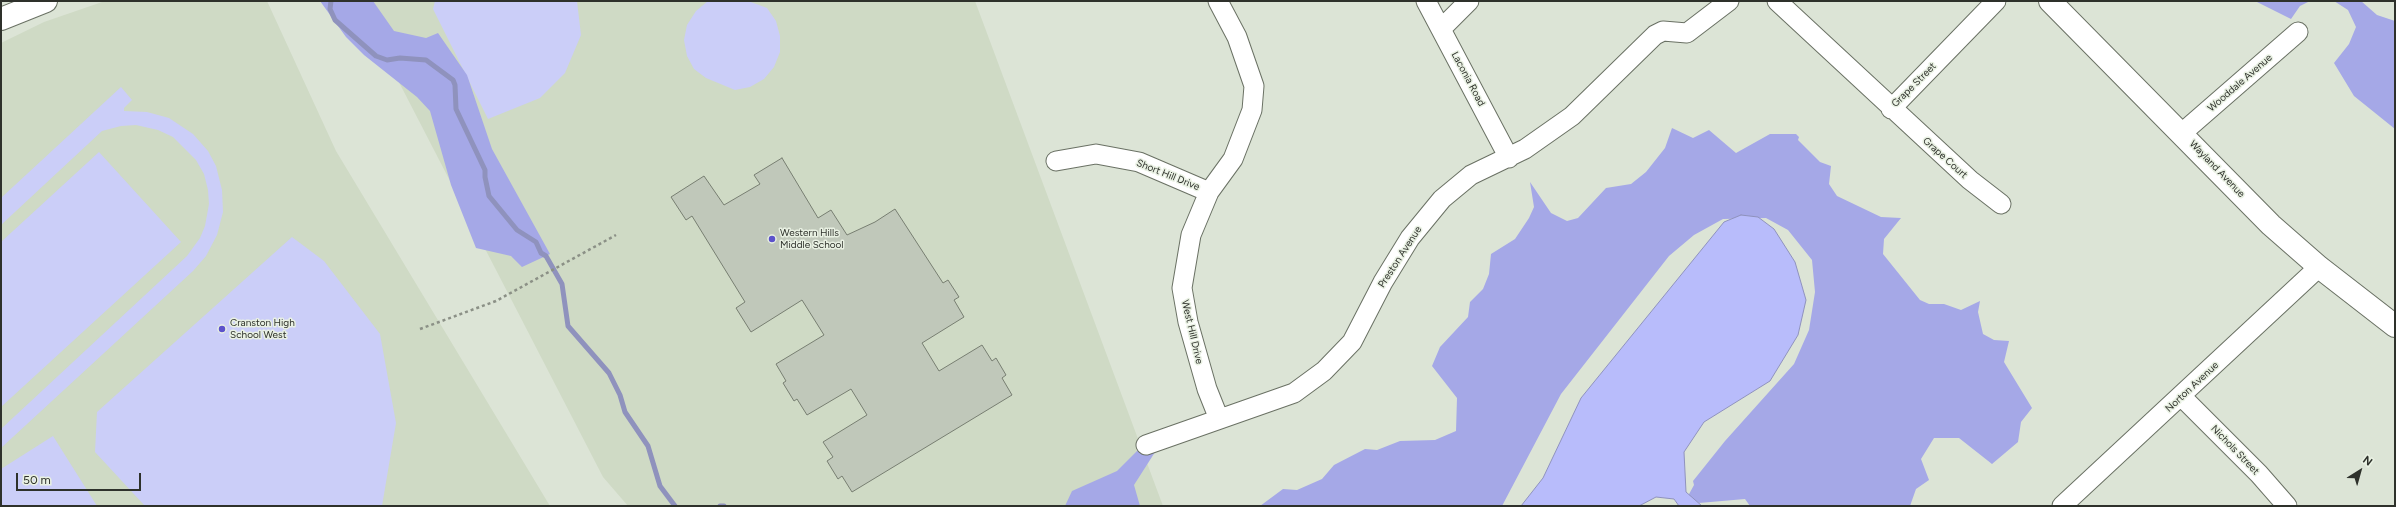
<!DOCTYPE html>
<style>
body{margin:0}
#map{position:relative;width:2396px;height:507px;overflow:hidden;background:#dce4d6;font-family:Figtree,sans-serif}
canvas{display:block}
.frame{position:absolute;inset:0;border:2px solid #2e312b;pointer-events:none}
.north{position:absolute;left:2340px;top:451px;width:40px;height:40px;-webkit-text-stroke:3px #e9f1e3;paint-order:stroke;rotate:37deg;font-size:11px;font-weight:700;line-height:16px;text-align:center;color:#2e312b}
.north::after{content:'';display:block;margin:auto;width:14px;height:18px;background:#2e312b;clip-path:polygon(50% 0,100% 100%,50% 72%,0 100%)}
.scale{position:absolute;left:16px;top:473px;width:125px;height:18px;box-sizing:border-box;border:2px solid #2e312b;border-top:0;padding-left:5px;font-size:12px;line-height:14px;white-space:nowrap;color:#2e312b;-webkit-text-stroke:3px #e9f1e3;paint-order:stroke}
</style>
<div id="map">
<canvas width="2396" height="507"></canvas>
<div class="frame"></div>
<div class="north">N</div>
<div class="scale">50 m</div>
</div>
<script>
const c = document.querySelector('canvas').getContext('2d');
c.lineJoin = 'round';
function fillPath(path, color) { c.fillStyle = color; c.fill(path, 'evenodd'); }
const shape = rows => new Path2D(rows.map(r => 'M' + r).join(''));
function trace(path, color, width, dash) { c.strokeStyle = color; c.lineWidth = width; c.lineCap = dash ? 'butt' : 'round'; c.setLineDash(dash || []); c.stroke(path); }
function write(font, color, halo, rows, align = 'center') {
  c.font = font + ' Figtree,sans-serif'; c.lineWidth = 3; c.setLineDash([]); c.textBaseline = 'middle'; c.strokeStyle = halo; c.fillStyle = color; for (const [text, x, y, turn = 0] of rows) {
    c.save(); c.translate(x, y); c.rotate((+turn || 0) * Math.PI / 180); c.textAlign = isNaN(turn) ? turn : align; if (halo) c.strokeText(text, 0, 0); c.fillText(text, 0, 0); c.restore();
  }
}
fillPath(shape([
 [105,1,267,1,336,151,550,506,1,506,1,43,44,22],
 [357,1,975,1,1163,506,628,506,603,477]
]), '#cfdac5');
fillPath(shape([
 [435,1,577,1,581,35,565,73,540,98,488,119,433,9],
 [708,1,748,1,767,8,776,21,780,36,780,52,774,67,764,79,750,87,735,90,706,78,694,69,687,56,684,40,687,25,696,11],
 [121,87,132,100,124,108,124,111,147,112,169,118,193,134,208,151,216,166,222,190,223,212,217,235,206,256,193,271,1,448,1,429,187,256,200,238,205,226,209,204,208,190,204,174,196,160,173,137,158,130,136,125,121,126,102,131,1,225,1,198],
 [99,152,181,242,1,407,1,242],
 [292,237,324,261,380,334,396,423,382,506,145,506,95,452,97,412],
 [53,436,97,506,1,506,1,469]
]), '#cbcef8');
fillPath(shape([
 [320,1,373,1,394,31,426,38,438,33,467,75,492,149,550,254,522,267,511,256,476,248,451,185,430,111,417,97,364,55,346,37],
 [2255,1,2310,1,2300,6,2291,19],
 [2334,1,2361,1,2377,15,2395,21,2395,129,2354,96,2334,63,2349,44,2356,27,2348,10],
 [1672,128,1693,138,1709,130,1736,153,1770,134,1796,134,1799,137,1798,140,1820,162,1831,166,1829,184,1837,196,1881,217,1901,218,1884,239,1883,254,1920,300,1929,304,1944,304,1961,310,1980,301,1978,312,1983,334,1994,340,2009,341,2004,362,2032,408,2021,422,2018,442,1992,464,1959,438,1934,438,1921,459,1929,480,1916,489,1910,506,1750,506,1745,499,1699,503,1688,496,1694,485,1693,481,1725,441,1794,364,1809,330,1815,292,1812,260,1788,230,1766,218,1723,219,1694,235,1669,256,1561,394,1502,506,1260,506,1283,489,1297,490,1322,479,1334,465,1365,449,1377,450,1400,441,1435,440,1456,431,1457,398,1432,366,1440,347,1468,317,1470,302,1483,289,1489,274,1491,254,1515,239,1529,218,1534,207,1530,182,1551,213,1567,221,1578,218,1606,188,1631,184,1646,172,1665,148],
 [1141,447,1157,449,1134,485,1140,506,1065,506,1072,491,1117,471]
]), '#a5a8e7');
const water = shape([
 [1741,215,1758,217,1774,229,1795,262,1806,300,1798,335,1770,381,1704,422,1684,452,1686,492,1702,506,1679,506,1674,499,1656,497,1639,506,1521,506,1543,478,1581,398,1724,222,1741,215]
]);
fillPath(water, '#b8bcfb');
trace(water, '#8f92bd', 1);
trace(shape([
 [331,1,330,9,335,20,376,56,387,60,400,58,426,60,453,80,455,85,456,109,485,170,485,177,489,196,517,230,536,242,541,253,546,256,562,284,568,326,609,373,620,395,625,412,648,446,660,486,675,506],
 [720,506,724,506]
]), '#8f92bd', 5);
const building = shape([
 [782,158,818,218,831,210,847,235,875,222,895,209,943,283,948,280,959,297,954,300,964,317,922,343,939,371,982,345,992,361,996,358,1006,375,1002,378,1012,395,852,492,842,476,838,479,827,461,833,457,823,442,867,415,851,389,807,415,797,399,794,401,783,383,786,381,776,364,824,335,802,300,751,332,736,308,745,302,692,216,686,220,671,197,704,176,724,205,760,184,754,175,782,158]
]);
fillPath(building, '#c0c8ba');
trace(building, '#787f72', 1);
const minor = shape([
 [1218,1,1237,37,1254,86,1252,110,1233,159,1209,192,1191,235,1182,288,1188,322,1207,389,1219,419],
 [1426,1,1509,158],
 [1777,1,1970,180,2001,204],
 [1441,29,1469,1],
 [1891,109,1996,1],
 [2182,133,2298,32],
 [1056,161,1096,154,1139,162,1209,192],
 [2182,397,2259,474,2287,506],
 [1146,445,1294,393,1324,371,1352,342,1383,282,1410,238,1442,199,1471,175,1525,149,1572,116,1655,35,1663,31,1687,33,1729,1],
 [2062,506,2319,267]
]);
const secondary = shape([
 [2050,1,2271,225,2319,267,2395,326],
 [1,19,46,1]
]);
trace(minor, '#6a7164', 21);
trace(secondary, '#6a7164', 24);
trace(shape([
 [420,329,496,301,616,235]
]), '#8b9086', 2.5, [3, 3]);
trace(minor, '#fff', 19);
trace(secondary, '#fff', 22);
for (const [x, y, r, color] of [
 [772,239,4,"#5c52cb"],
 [222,329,4,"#5c52cb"]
]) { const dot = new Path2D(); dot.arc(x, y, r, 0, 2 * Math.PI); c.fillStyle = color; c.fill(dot); trace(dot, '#e9f1e3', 1.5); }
write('10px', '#2e312b', '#e9f1e3', [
 ["Laconia Road",1468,79,62],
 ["Wooddale Avenue",2240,83,-41],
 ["Grape Street",1914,85,-45],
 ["Grape Court",1945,158,42],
 ["Wayland Avenue",2217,169,46],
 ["Short Hill Drive",1168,175,22],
 ["Preston Avenue",1400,257,-57],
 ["West Hill Drive",1192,332,77],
 ["Norton Avenue",2192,387,-43],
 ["Nichols Street",2235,450,46]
]);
write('10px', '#2e312b', '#e9f1e3', [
 ["Western Hills",780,233],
 ["Middle School",780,245],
 ["Cranston High",230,323],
 ["School West",230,335]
], 'left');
</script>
